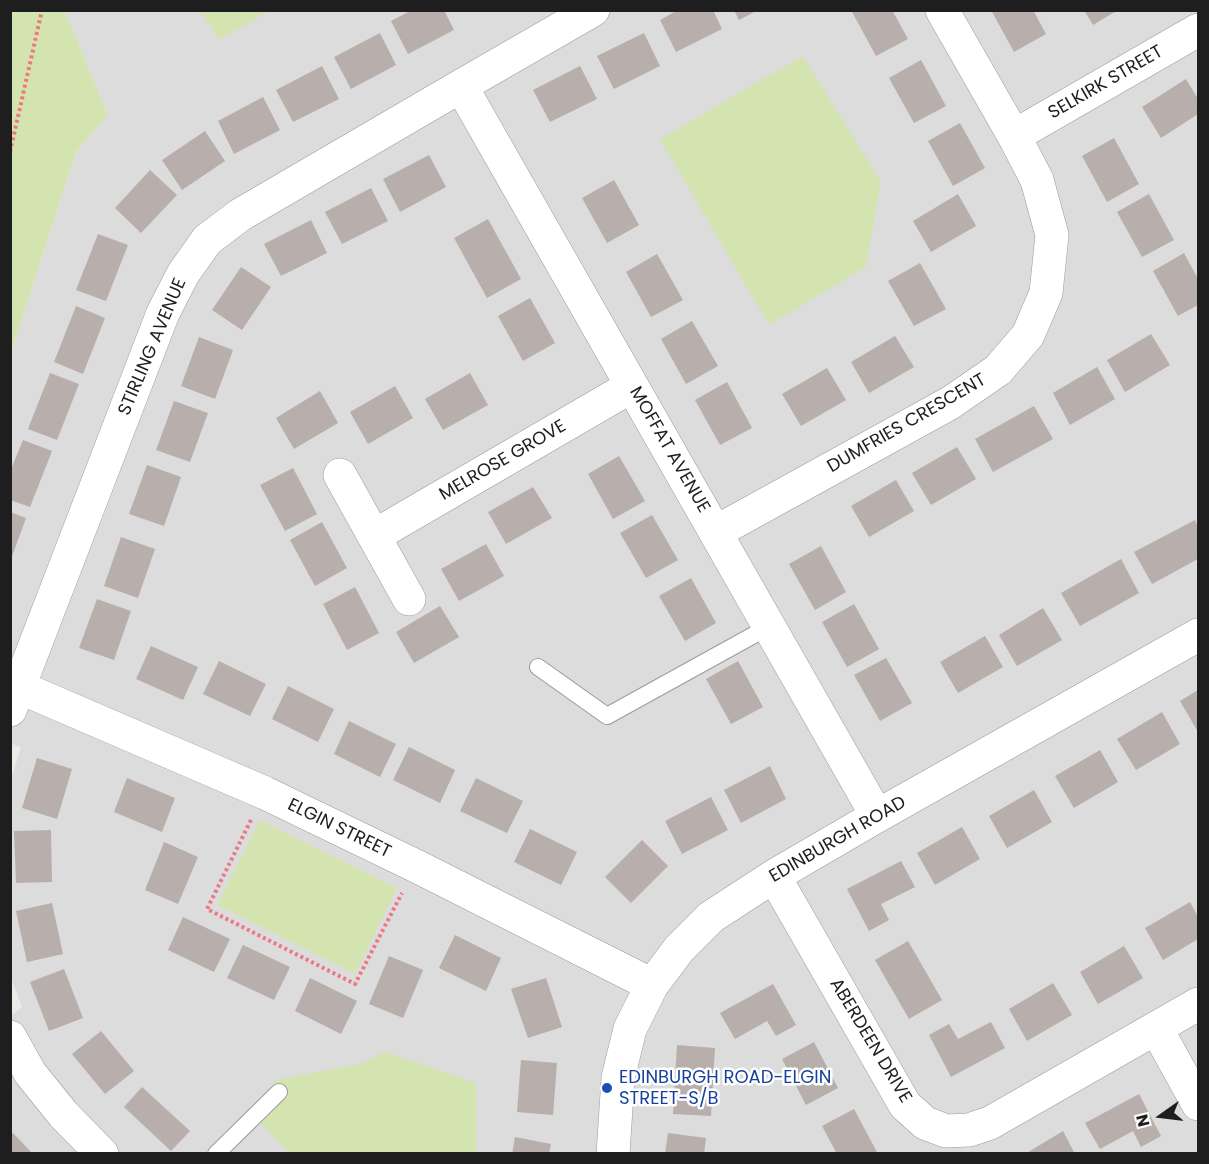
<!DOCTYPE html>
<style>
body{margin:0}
#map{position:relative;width:1209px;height:1164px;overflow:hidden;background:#eeeae6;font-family:Poppins,sans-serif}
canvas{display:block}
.frame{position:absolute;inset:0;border:12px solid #1e1e1e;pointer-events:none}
.north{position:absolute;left:1131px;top:1086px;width:60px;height:60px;-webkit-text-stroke:4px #fff;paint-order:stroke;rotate:256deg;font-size:16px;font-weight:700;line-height:24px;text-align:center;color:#1e1e1e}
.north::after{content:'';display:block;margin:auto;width:21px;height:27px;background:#1e1e1e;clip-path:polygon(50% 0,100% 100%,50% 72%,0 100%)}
</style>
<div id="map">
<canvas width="1209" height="1164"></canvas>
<div class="frame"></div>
<div class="north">N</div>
</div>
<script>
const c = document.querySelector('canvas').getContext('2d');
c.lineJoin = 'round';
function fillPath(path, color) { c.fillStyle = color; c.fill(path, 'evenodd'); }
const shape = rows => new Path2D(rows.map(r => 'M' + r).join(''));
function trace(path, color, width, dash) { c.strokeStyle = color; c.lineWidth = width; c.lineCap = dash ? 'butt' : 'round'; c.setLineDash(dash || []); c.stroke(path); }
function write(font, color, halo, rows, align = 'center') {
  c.font = font + ' Poppins,sans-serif'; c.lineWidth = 5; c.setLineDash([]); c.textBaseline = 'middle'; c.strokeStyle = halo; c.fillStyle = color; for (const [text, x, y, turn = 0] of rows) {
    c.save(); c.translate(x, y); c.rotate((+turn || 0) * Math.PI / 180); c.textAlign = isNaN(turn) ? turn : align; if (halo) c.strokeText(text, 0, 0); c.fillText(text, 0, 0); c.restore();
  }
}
fillPath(shape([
 [65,11,1198,11,1198,1153,11,1153,11,1016,22,1007,11,978,10,783,21,747,10,743,11,353,76,152,108,115]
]), '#dcdcdc');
fillPath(shape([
 [13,11,65,11,108,115,76,152,11,353,10,21],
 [200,11,268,11,220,40],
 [803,56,881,182,866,267,769,325,660,139],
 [260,820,397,888,355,974,217,905],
 [386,1052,476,1083,476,1153,289,1153,248,1110,278,1079,360,1064]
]), '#d3e4b0');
fillPath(shape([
 [412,10,444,10,454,30,408,54,391,21],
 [678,10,713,10,722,29,676,52,660,20],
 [734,10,758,10,739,20],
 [851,10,892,10,908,39,876,56],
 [991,10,1033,10,1046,34,1014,52],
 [1084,10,1118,10,1093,25],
 [380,33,396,65,351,89,334,57],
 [644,33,660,66,614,89,597,56],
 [921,60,946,106,914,123,889,78],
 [322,66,339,99,293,122,276,90],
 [580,66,597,99,550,122,533,90],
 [1186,79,1198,99,1198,114,1161,138,1142,107],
 [263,97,280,130,234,154,218,121],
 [960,123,985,168,953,186,928,141],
 [205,131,225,161,182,190,162,160],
 [1114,138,1139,184,1107,202,1082,156],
 [429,155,446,187,400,212,383,179],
 [150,170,177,195,141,233,115,208],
 [614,180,639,225,607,243,582,198],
 [371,188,388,221,342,244,325,212],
 [958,194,976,226,931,252,913,221],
 [1149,194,1174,240,1142,257,1117,212],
 [488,219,521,279,487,298,454,238],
 [311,220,327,253,281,276,264,244],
 [98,234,128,245,106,301,76,290],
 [1184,253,1198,279,1198,305,1178,316,1153,271],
 [657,254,683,300,651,317,626,272],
 [920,263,946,309,914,326,888,281],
 [241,267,271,287,242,330,212,310],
 [530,298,555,343,523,361,498,316],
 [76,306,105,318,83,374,54,362],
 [692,321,718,366,686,384,661,339],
 [1151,334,1170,365,1125,392,1107,360],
 [895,336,914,367,869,393,851,362],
 [199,337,233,350,215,399,181,386],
 [1097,367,1115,399,1070,425,1053,393],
 [827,368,846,400,801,426,782,394],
 [50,373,79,384,57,440,28,429],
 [470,373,488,405,443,430,425,399],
 [727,382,752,428,720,445,695,400],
 [395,386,413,418,368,444,350,412],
 [320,391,338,423,294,449,276,418],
 [174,401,208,413,190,462,156,450],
 [1034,406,1053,439,993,472,975,439],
 [23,440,52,451,30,507,10,500,10,472],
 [957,447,976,479,931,505,912,473],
 [619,456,645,501,613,519,588,474],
 [147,465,181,477,164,526,129,514],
 [293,468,317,514,285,531,260,485],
 [896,480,914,511,869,537,851,506],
 [533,487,552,518,506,544,488,512],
 [10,512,26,518,11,559,10,559],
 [652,515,678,560,646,578,620,533],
 [1195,520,1198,528,1198,559,1152,584,1134,552],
 [322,522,347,568,315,586,290,540],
 [121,537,155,549,138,598,104,586],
 [486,544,504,576,459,601,441,569],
 [821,546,846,592,815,610,789,564],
 [1121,559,1139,593,1080,626,1061,593],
 [691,578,716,623,685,641,659,596],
 [355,587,379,633,347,650,323,604],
 [97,599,131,611,114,660,79,648],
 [854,604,879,649,847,667,822,622],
 [440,606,459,637,414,663,396,632],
 [1043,608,1062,640,1017,666,999,635],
 [985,636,1003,667,958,693,940,662],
 [151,646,198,667,183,700,136,679],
 [886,658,912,703,880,721,854,675],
 [219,661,266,684,250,716,203,694],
 [738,661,763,707,731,724,706,679],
 [288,686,334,709,318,742,272,719],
 [1198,690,1198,732,1180,701],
 [1162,712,1180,744,1136,770,1117,739],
 [349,721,396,744,380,777,334,754],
 [409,747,455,770,440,803,393,780],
 [1100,750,1118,782,1074,808,1055,776],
 [37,758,72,769,57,819,22,808],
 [770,766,786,799,741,823,724,790],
 [127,778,175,798,162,832,114,812],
 [476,778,523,801,507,833,460,811],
 [1034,790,1052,822,1007,848,989,816],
 [711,797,728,830,682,854,665,821],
 [962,827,980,859,935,885,917,853],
 [530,829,577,852,561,885,514,862],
 [51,830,52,882,16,883,14,831],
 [642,840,668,866,631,903,605,877],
 [164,842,198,857,178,904,145,890],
 [901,861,915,887,881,904,889,920,869,931,847,889],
 [1190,902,1198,917,1198,939,1163,960,1145,928],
 [52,903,63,954,27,962,16,911],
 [183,917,230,939,214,972,168,950],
 [455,935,501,958,486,991,439,968],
 [908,941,942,1000,909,1019,875,960],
 [243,945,290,967,274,1000,227,978],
 [1124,946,1143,978,1098,1004,1080,972],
 [389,956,423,970,403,1018,369,1004],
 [64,969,83,1018,49,1031,30,982],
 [310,978,357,1001,341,1034,295,1011],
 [546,978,562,1027,528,1038,511,989],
 [1053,983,1072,1015,1027,1041,1009,1009],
 [773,984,796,1025,776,1036,767,1021,735,1039,720,1013],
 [991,1022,1005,1048,951,1077,929,1035,949,1024,958,1039],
 [101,1031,134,1071,105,1094,72,1054],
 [814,1042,838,1088,806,1105,782,1059],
 [677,1045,715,1048,711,1116,673,1114],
 [521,1060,557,1063,553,1115,517,1112],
 [142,1087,190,1131,171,1151,124,1107],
 [1139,1094,1161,1136,1141,1147,1133,1131,1100,1149,1085,1123],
 [854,1109,878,1154,837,1154,822,1126],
 [1063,1131,1075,1154,1025,1154],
 [13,1133,33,1154,10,1154,10,1135],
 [668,1133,706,1138,704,1154,665,1154],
 [515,1137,551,1144,549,1154,512,1154]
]), '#b8aeab');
const service = shape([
 [538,667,607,716,770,626],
 [216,1154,279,1092]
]);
const minor = shape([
 [461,86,877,816],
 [1014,136,1198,30],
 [340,475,409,599],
 [716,532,950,403,998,370,1028,335,1046,293,1052,235,1037,180,1014,136,942,10],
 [374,536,632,386],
 [19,687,265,793,416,866,652,985],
 [10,710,163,313,183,274,207,240,240,215,461,86,593,10],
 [774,876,905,1105,925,1123,946,1131,969,1130,990,1123,1198,1004],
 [1156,1028,1198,1104],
 [10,1037,30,1073,63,1114,102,1154],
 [613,1154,618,1078,630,1029,652,985,679,949,711,917,774,876,877,816,1198,635]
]);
trace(service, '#9b9b9b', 18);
trace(minor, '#9b9b9b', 34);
trace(shape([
 [10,152,42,10],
 [251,820,207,909,355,984,402,893]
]), '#ed7881', 4, [3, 3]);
trace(service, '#fff', 16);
trace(minor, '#fff', 33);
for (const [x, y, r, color] of [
 [607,1088,6,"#1a4fb4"]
]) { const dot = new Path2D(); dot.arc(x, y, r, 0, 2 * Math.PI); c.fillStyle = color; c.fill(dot); trace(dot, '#fff', 2); }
write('18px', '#1e1e1e', '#fff', [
 ["SELKIRK STREET",1106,83,-30],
 ["STIRLING AVENUE",153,347,-67],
 ["DUMFRIES CRESCENT",907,424,-30],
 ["MOFFAT AVENUE",669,450,60],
 ["MELROSE GROVE",503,461,-30],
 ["ELGIN STREET",339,829,26],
 ["EDINBURGH ROAD",838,840,-30],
 ["ABERDEEN DRIVE",870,1041,59]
]);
write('18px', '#164399', '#fff', [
 ["EDINBURGH ROAD-ELGIN",619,1078],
 ["STREET-S/B",619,1099]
], 'left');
</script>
